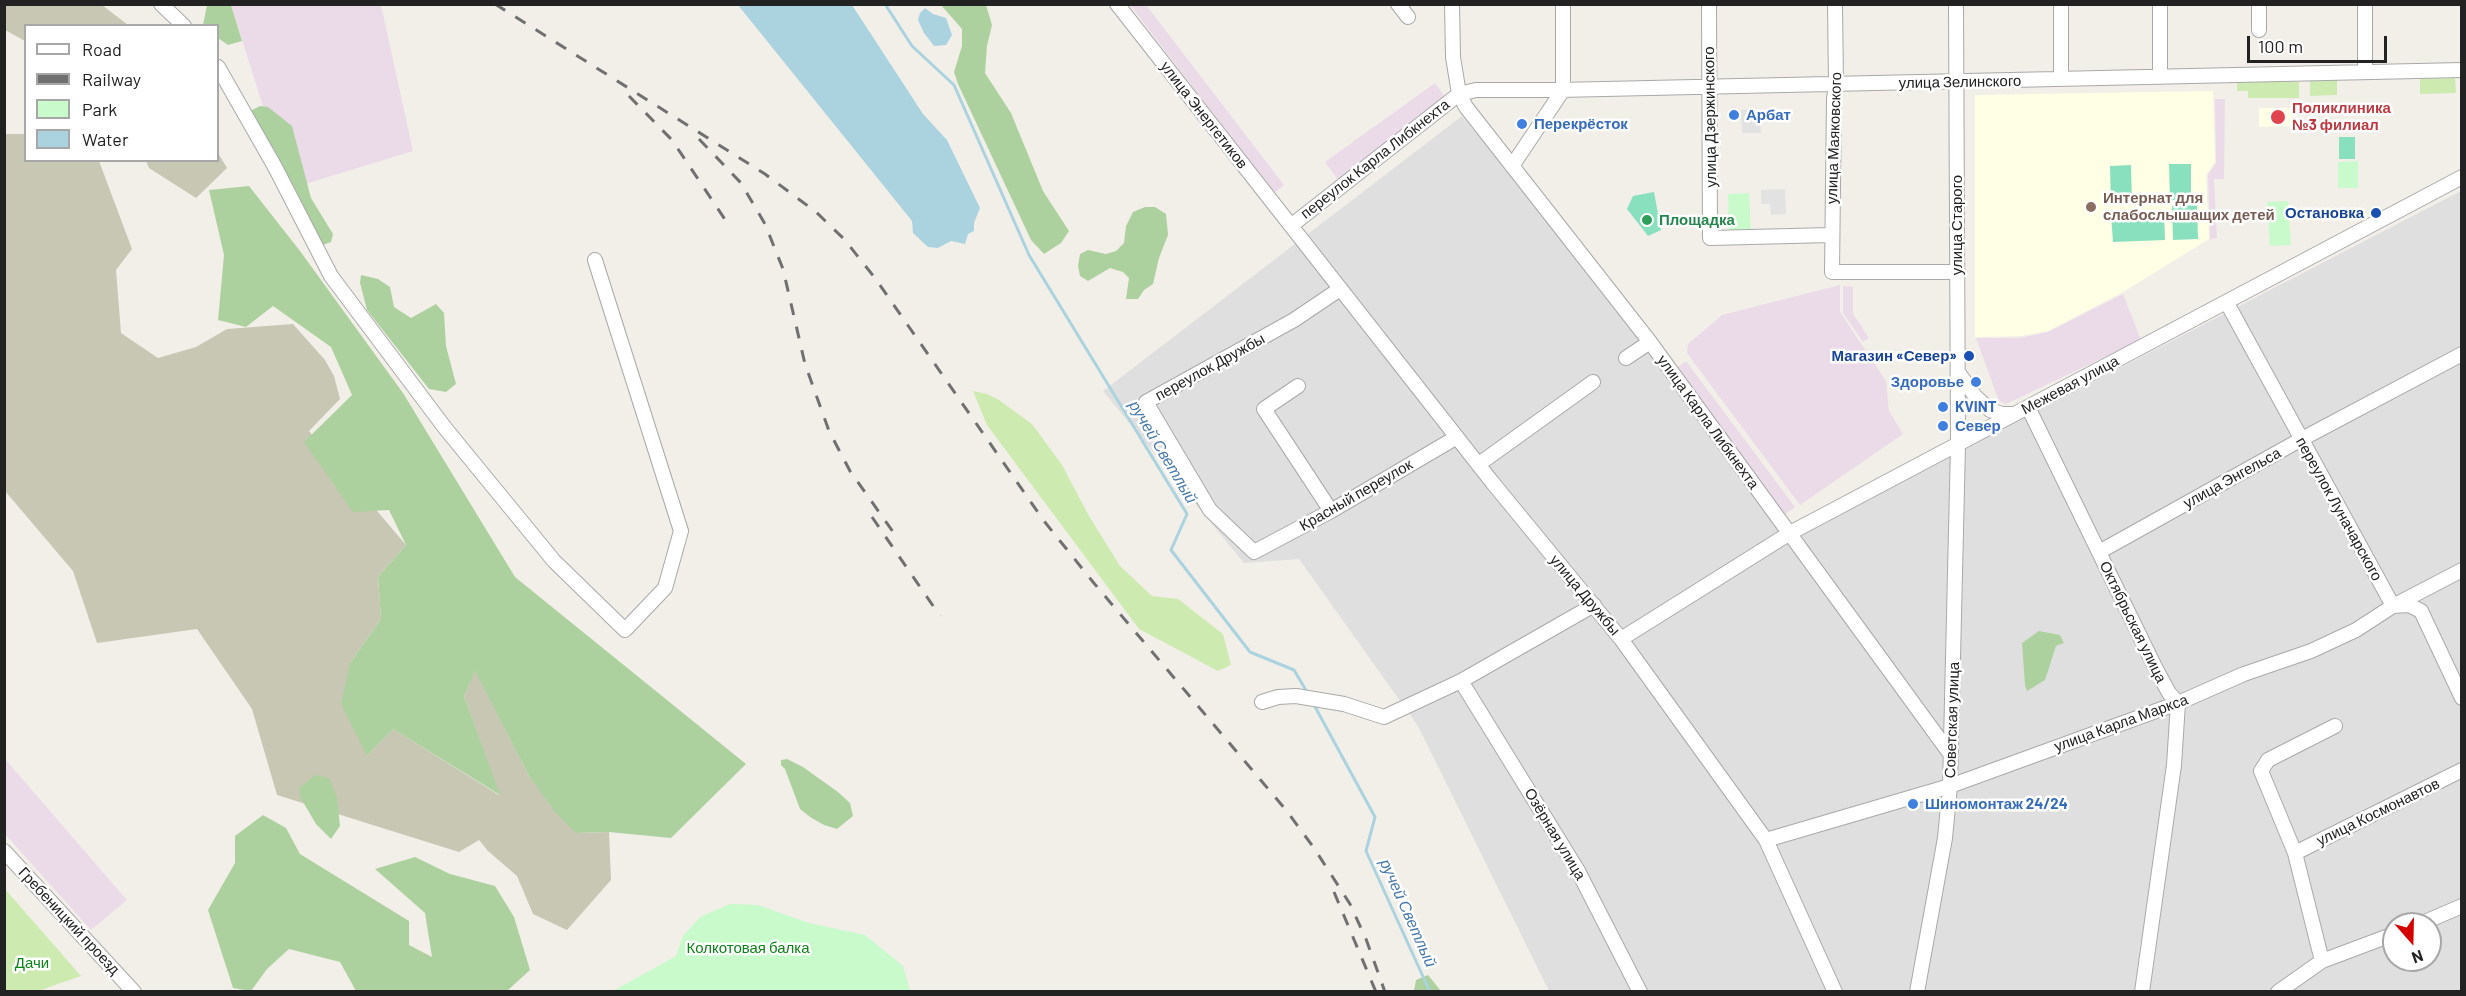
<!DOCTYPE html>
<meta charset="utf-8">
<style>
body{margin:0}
#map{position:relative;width:2466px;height:996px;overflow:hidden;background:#f2efe9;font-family:Barlow,sans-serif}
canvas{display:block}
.frame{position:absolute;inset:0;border:6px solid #222;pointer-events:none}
.legend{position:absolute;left:24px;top:24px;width:195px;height:138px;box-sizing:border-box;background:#fff;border:2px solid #a7a7a7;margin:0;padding:8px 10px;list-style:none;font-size:18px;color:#222}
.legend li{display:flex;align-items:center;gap:12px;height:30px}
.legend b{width:30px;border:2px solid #a7a7a7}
.north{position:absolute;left:2382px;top:912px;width:60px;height:60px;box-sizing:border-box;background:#fff;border:2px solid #a7a7a7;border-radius:50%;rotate:160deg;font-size:16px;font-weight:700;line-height:24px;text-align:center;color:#222}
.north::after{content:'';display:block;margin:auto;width:21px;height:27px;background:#d40000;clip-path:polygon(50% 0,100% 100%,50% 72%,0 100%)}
.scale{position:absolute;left:2247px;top:36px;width:140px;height:27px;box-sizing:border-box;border:3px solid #222;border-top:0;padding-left:8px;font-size:18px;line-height:21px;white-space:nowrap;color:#222;-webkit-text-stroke:4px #fff;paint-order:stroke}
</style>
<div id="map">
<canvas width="2466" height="996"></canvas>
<div class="frame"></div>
<ul class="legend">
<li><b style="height:8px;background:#fff"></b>Road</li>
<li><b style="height:8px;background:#707070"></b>Railway</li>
<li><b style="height:16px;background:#c8facc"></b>Park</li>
<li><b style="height:16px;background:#aad3df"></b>Water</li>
</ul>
<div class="north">N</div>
<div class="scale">100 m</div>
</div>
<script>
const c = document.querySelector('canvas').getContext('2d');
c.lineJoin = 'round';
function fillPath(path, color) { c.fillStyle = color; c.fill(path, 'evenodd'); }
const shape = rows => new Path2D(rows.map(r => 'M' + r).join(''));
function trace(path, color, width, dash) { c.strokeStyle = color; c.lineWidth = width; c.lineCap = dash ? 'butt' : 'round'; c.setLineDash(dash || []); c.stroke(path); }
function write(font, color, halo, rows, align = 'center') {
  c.font = font + ' Barlow,sans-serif'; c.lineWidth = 5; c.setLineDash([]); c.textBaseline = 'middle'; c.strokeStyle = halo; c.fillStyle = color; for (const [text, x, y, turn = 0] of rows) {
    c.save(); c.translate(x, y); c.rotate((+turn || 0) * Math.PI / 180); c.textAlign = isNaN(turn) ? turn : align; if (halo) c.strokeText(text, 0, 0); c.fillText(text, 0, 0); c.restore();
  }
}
fillPath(shape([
 [1462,116,1650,342,1790,539,2461,191,2461,991,1549,991,1418,726,1299,559,1244,563,1103,391],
 [2394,924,2430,924,2430,960,2394,960]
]), '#e0dfdf');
fillPath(shape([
 [231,5,381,5,413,151,289,189],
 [1130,5,1146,5,1284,185,1274,193],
 [1435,83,1448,101,1338,180,1325,162],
 [2215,99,2225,99,2224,179,2214,179,2217,238,2210,239,2208,175,2216,163],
 [1840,285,1840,312,1886,381,1889,411,1903,434,1800,505,1687,353,1688,344,1722,315],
 [1843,286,1853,287,1853,314,1869,338,1863,342,1843,313],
 [2123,294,2141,340,2006,404,1999,401,1976,338,2020,338,2048,332],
 [1686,361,1795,507,1784,515,1675,369],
 [5,759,127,900,91,930,5,834]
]), '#ebdbe8');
fillPath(shape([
 [2213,91,2215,162,2206,175,2209,239,2123,292,2048,331,2021,336,1975,337,1975,95],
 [2259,108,2297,108,2297,126,2259,127]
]), '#ffffe5');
fillPath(shape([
 [4,5,102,5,128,25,26,26,25,41,5,30],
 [4,134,25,134,26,160,99,161,132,249,116,270,121,333,158,358,196,347,227,329,293,324,325,360,334,376,340,399,309,431,406,545,378,577,381,619,350,663,367,756,393,729,499,795,464,696,475,670,529,776,576,833,609,832,611,880,567,930,533,914,517,876,488,851,479,840,459,852,277,795,252,709,197,629,97,643,73,571,5,491],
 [218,153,227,168,196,198,149,168,146,161,218,160]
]), '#c7c7b4');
fillPath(shape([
 [2455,78,2456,93,2420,94,2420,79],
 [2310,79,2337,79,2337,95,2310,96],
 [2237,82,2299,82,2299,98,2248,98,2248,91,2237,91],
 [973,391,987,394,999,400,1032,424,1062,465,1089,516,1120,566,1152,596,1178,599,1223,634,1231,665,1218,671,1139,629,987,425],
 [5,888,5,889,81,976,38,991,5,991]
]), '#cdebb0');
fillPath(shape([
 [207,5,231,5,242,41,228,45,218,38,218,26,203,25],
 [941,5,986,5,992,25,987,46,985,73,1011,113,1043,191,1069,231,1061,243,1044,254,1031,240,958,84,954,72,962,46,962,29],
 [260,106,268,107,292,126,311,198,333,234,331,242,320,246,252,120,252,110],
 [249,186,300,251,403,393,515,577,746,764,671,838,609,832,576,833,556,813,529,776,475,671,464,696,500,795,393,729,367,756,341,704,350,663,381,619,378,577,406,545,389,510,353,512,304,442,352,395,331,347,273,306,246,327,218,320,224,255,209,190],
 [1145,207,1155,207,1166,214,1167,224,1168,235,1159,258,1153,284,1144,290,1138,299,1126,299,1129,278,1123,272,1110,268,1088,281,1080,276,1078,266,1080,254,1088,250,1106,254,1116,251,1124,243,1126,226,1133,212],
 [361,275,378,279,390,287,394,307,411,318,436,304,444,313,446,346,456,384,446,392,429,389,367,310,360,283],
 [2039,631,2060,635,2064,643,2056,646,2045,680,2027,691,2025,685,2022,643],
 [787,759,803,767,838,792,850,803,853,816,837,829,824,825,810,817,800,809,785,769,781,765,781,760],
 [315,775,329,778,337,798,340,826,331,839,316,824,300,797,300,787],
 [263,815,286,828,300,854,409,921,409,945,432,957,425,913,375,869,415,857,450,874,495,886,514,917,530,970,507,991,356,991,340,962,289,949,267,969,251,991,233,988,208,910,235,863,235,836],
 [1428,975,1441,991,1414,991,1416,980]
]), '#add19e');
fillPath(shape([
 [2358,161,2358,188,2338,188,2338,162],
 [1749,193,1751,231,1729,232,1728,194],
 [2288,201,2291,245,2270,246,2267,202],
 [730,904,758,905,809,923,865,935,903,966,910,991,613,991,676,956,683,936,700,917]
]), '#c8facc');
fillPath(shape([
 [2339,137,2355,137,2355,159,2339,159],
 [2169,164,2191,164,2191,200,2170,200],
 [2131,165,2132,204,2111,205,2110,166],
 [1654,192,1661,230,1648,236,1627,209,1633,196],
 [2197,205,2198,239,2173,240,2172,206],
 [2164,211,2165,240,2113,242,2111,214]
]), '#88e0be');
fillPath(shape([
 [1752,109,1760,117,1761,133,1742,133,1741,110],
 [1785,189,1786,214,1771,215,1770,204,1761,204,1761,190]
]), '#e2e2e2');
fillPath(shape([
 [738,5,852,5,923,114,947,140,980,208,974,223,974,231,968,234,965,244,951,241,938,248,928,247,913,233,912,221],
 [925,8,933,14,946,18,952,35,946,45,934,46,924,33,918,20,920,13]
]), '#aad3df');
trace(shape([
 [885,4,912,46,954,85,1029,255,1187,514,1171,550,1250,652,1294,670,1307,692],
 [1313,703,1375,817,1366,851,1430,992]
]), '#aad3df', 3);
const minor = shape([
 [161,4,184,26],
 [1117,4,1492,482,1621,639,1766,840,1835,992],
 [1398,4,1408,17],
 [1452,4,1453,57,1459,94,1466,107,1650,342,1951,755],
 [1709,4,1710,238,1831,235],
 [1835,4,1836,85,1834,99,1832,272,1958,272],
 [2061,4,2061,79],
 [2160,4,2160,77],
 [2259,4,2259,30],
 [2365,4,2365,72],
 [218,67,275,167,331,276,445,428,554,561,625,630,665,588,681,531,595,260],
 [1512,166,1563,90,1563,4],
 [1292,225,1459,94,1476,90,1559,90,2462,70],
 [1340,289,1294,320,1146,402,1210,510,1254,552,1331,511,1457,437],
 [2227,303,2393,606,2409,605,2421,611,2462,698],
 [1626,358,1650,342],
 [1958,372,1975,396,1990,410,2002,414,2014,414],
 [1298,386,1264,409,1331,511],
 [2028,407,2155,667,2169,693,2178,703,2174,765,2142,992],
 [1479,464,1593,382],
 [2099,552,2300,440,2462,354],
 [1621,639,1790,533,2462,177],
 [1461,681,1578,871,1640,992],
 [1262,702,1278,697,1296,696,1344,704,1384,717,1461,681,1594,605],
 [1766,840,1950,786,2178,703,2244,674,2311,651,2356,630,2393,606,2462,570],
 [4,851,134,992],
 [2295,853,2462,770],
 [2420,924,2462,906],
 [2322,961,2295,853,2261,771,2268,760,2335,726],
 [1917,992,1945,838,1950,786,1958,445,1956,4],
 [2278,992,2322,961,2394,934]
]);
trace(minor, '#a9a9a9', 16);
trace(minor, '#fff', 14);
trace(shape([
 [495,4,765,174,816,212,844,239,875,278,1044,521,1093,582,1286,810,1314,848,1350,904,1366,939,1385,992],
 [629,96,672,140,728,224],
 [699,139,741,183,765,224,783,269,805,364,829,431,850,471,896,536],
 [872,517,940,616],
 [1334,892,1376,992]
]), '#707070', 3, [12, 12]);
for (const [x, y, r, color] of [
 [1734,115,6,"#3f7fe0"],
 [2278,117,8,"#e0444e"],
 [1522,124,6,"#3f7fe0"],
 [2091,207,6,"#8d6e63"],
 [2376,213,6,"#1a4fb4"],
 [1647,220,6,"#2e9e5b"],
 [1969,356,6,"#1a4fb4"],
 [1976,382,6,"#3f7fe0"],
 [1943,407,6,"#3f7fe0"],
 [1943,426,6,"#3f7fe0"],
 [1913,804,6,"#3f7fe0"]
]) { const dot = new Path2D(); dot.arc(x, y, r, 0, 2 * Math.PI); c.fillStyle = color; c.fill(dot); trace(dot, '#fff', 2); }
write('15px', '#222', '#fff', [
 ["улица Зелинского",1960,82,-1],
 ["улица Энергетиков",1204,115,52],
 ["улица Дзержинского",1710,117,-91],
 ["улица Маяковского",1834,138,-88],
 ["переулок Карла Либкнехта",1375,159,-38],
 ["улица Старого",1957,225,-90],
 ["переулок Дружбы",1210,367,-29],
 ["Межевая улица",2070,385,-28],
 ["улица Карла Либкнехта",1708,422,54],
 ["улица Энгельса",2232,478,-29],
 ["Красный переулок",1356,495,-30],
 ["переулок Луначарского",2339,509,61],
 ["улица Дружбы",1585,595,50],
 ["Октябрьская улица",2133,622,64],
 ["Советская улица",1952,720,-88],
 ["улица Карла Маркса",2121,723,-20],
 ["улица Космонавтов",2378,812,-26],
 ["Озёрная улица",1555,834,59],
 ["Гребеницкий проезд",69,921,47]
]);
write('bold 15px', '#be3a42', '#fff', [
 ["Поликлиника",2292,108],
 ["№3 филиал",2292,125]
], 'left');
write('bold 15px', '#366cbe', '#fff', [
 ["Арбат",1746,115],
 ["Перекрёсток",1534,124],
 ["Здоровье",1964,382,"right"],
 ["KVINT",1955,407],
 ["Север",1955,426],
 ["Шиномонтаж 24/24",1925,804]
], 'left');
write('bold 15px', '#785e54', '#fff', [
 ["Интернат для",2103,198],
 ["слабослышащих детей",2103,215]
], 'left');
write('bold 15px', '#164399', '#fff', [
 ["Остановка",2364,213],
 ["Магазин «Север»",1957,356]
], 'right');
write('bold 15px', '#27864d', '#fff', [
 ["Площадка",1659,220]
], 'left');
write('15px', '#0c8416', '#fff', [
 ["Колкотовая балка",748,948],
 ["Дачи",32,963]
]);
write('italic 16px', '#4a7aab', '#fff', [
 ["ручей Светлый",1163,452,59],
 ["ручей Светлый",1408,913,66]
]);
</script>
